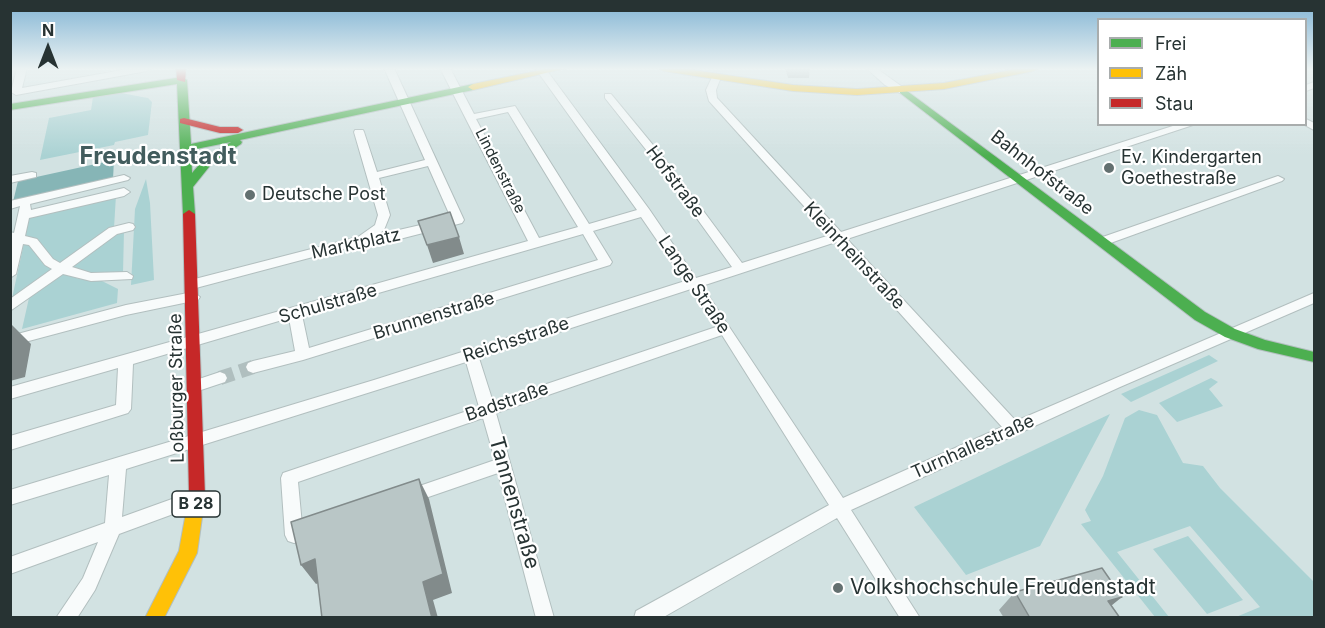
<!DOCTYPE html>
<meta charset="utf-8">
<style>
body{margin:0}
#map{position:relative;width:1325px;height:628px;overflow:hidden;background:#d2e2e2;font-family:Inter,sans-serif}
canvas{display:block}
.frame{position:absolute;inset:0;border:12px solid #273333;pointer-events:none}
.legend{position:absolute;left:1097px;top:18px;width:210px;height:108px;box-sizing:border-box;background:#fff;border:2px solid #a9adad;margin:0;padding:8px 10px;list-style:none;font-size:18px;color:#273333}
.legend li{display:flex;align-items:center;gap:12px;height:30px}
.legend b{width:30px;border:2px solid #a9adad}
.north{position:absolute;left:18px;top:18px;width:60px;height:60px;-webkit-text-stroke:4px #fff;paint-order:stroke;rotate:0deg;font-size:16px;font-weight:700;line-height:24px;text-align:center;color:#273333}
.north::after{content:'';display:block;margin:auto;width:21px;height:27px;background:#273333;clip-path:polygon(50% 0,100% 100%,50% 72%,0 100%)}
</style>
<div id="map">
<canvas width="1325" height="628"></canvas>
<div class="frame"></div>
<ul class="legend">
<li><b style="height:8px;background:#4caf50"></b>Frei</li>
<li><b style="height:8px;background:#ffc107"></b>Zäh</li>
<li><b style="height:8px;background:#c62828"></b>Stau</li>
</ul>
<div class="north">N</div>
</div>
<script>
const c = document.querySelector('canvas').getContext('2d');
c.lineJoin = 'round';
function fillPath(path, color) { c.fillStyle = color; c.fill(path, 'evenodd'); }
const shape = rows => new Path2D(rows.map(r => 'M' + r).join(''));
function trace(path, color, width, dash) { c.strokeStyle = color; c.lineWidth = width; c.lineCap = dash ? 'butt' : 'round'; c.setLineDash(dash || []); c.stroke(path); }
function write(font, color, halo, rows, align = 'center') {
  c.font = font + ' Inter,sans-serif'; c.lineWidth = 4.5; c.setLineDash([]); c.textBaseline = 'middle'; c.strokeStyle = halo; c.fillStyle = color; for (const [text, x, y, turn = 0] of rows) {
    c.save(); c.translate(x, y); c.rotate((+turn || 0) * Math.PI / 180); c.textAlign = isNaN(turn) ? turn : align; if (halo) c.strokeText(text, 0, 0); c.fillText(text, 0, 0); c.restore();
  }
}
fillPath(shape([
 [121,93,148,98,152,102,148,135,115,142,114,145,40,160,49,118,91,110,93,97],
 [146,179,150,203,154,280,131,285,135,209],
 [116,195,114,228,62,266,25,236,30,215],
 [124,231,123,273,100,275,66,268,114,233],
 [24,243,30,244,56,270,11,303],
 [62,273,79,279,102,281,118,289,117,303,22,329,29,298],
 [1209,355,1218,361,1131,402,1121,394],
 [1211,378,1218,382,1209,389,1223,406,1177,422,1159,403],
 [1139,410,1157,415,1183,463,1203,466,1220,488,1314,582,1314,617,1236,617,1260,607,1190,526,1117,552,1169,617,1155,617,1081,524,1091,521,1085,510,1103,476,1125,418],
 [1110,414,1040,546,966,575,914,507],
 [1188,536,1243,600,1207,614,1153,549]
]), '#aad2d3');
fillPath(shape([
 [114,160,113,179,13,202,18,181]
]), '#86b5b6');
trace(shape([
 [220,378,253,367]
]), '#b0bfbf', 14, [14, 7]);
const street = shape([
 [17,68,27,68,22,88,133,68,152,68,147,71,16,95,11,92,17,68],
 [384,68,394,68,464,220,462,223,384,243,362,244,192,289,187,287,186,284,187,281,358,237,375,225,378,215,354,132,355,130,363,130,364,132,377,172,425,160,384,68],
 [428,166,451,218,377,235,384,230,390,215,379,178,428,166],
 [440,68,450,68,474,114,515,106,589,224,637,210,535,68,545,68,649,209,696,278,732,267,659,166,605,98,605,94,611,94,667,162,742,263,830,235,709,101,706,90,713,75,721,77,716,90,717,98,841,232,1179,124,1196,124,847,239,1016,421,1314,293,1314,303,1120,387,851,510,920,618,900,618,837,518,662,618,634,618,636,611,829,505,722,335,496,413,554,618,536,618,498,473,408,504,402,502,400,497,402,492,495,460,483,418,298,482,302,525,310,522,316,524,319,530,316,536,294,543,288,541,285,535,281,478,283,473,479,407,466,362,126,469,122,517,197,490,203,493,205,498,203,503,119,534,95,590,77,618,56,618,83,578,98,542,10,574,10,557,105,523,109,475,10,505,10,490,374,380,685,281,641,217,593,231,612,262,610,265,303,360,253,373,248,371,246,367,248,363,253,361,295,351,289,318,133,364,131,409,128,413,10,450,10,436,116,405,118,368,10,399,10,387,528,241,440,68],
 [508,112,578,227,539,238,476,119,508,112],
 [583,234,598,260,309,348,302,315,583,234],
 [836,242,1002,427,843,498,702,286,836,242],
 [691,289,716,327,493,402,479,358,691,289],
 [866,68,876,68,908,91,900,93,885,85,866,68],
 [1314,82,1314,88,1306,91,1306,85,1314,82],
 [1306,119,1314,123,1314,130,1303,124,1306,124,1306,119],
 [32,172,36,173,36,177,10,183,10,176,32,172],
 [124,175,130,178,128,180,30,204,31,210,124,188,130,192,124,196,29,218,25,236,37,239,53,259,60,263,109,228,129,223,133,224,135,227,133,230,117,234,72,267,91,273,127,272,133,276,132,279,91,281,63,274,10,311,10,299,52,269,45,265,29,245,23,244,16,274,10,278,10,232,14,233,20,206,10,209,10,201,124,175],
 [1278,176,1284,179,1282,181,1105,245,1101,246,1095,242,1097,239,1278,176],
 [193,292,200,297,198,300,126,315,10,346,10,336,126,305,193,292],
 [220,372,225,374,227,378,225,382,195,392,190,390,188,386,190,382,220,372]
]);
const fast = shape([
 [182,77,187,80,191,144,473,84,478,87,473,90,240,140,242,142,241,144,213,162,193,187,195,214,189,218,183,214,177,84,10,110,10,104,182,77],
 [231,142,205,158,192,173,191,150,231,142],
 [903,88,1205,312,1235,329,1265,340,1314,352,1314,362,1258,349,1225,337,1195,320,900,93,900,89,903,88]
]);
const slow = shape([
 [550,68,567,68,473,90,468,87,473,84,550,68],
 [658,68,680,68,793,85,857,89,944,83,1021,68,1039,68,1034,71,944,89,857,95,793,91,663,71,658,68],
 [197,489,203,491,205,496,197,553,164,618,145,618,179,551,189,496,191,491,197,489]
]);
const jam = shape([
 [176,68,186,68,185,82,177,80,176,68],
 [184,118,220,127,238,127,243,130,238,133,220,133,180,123,180,119,184,118],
 [189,210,195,214,205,496,203,501,197,503,191,501,189,496,183,214,189,210]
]);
trace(street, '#b2bfbf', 2);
trace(fast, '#b2bfbf', 2);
trace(slow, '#b2bfbf', 2);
trace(jam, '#b2bfbf', 2);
fillPath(street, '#f8fbfb');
fillPath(fast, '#4caf50');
fillPath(slow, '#ffc107');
fillPath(jam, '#c62828');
fillPath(shape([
 [785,68,810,68,809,78,788,78],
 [1015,592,1112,606,1120,618,1004,618,999,610]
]), '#9faaaa');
fillPath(shape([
 [459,237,464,254,433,263,427,245],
 [10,323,31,344,25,377,10,381],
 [419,479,429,499,452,593,433,600,438,618,432,618,423,582],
 [315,559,330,578,316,584,301,565],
 [1122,597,1101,614,1108,601]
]), '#828b8b');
const building = shape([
 [450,212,459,237,427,245,418,221,450,212],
 [419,479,443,574,423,582,432,618,322,618,315,559,301,565,291,522,419,479],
 [1102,568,1122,597,1108,601,1120,618,1030,618,1015,592,1102,568]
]);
fillPath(building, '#b9c6c6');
trace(building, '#828b8b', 1.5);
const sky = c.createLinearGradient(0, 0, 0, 156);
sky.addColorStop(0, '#81b4d4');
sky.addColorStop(0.44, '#ebf2f2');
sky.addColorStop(1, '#ebf2f200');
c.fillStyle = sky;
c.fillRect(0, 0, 1325, 156);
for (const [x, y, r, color] of [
 [1109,168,6,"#637070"],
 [250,195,6,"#637070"],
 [838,588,6,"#637070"]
]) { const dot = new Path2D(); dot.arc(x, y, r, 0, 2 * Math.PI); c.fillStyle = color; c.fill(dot); trace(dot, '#fff', 2); }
write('15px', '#273333', '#fff', [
 ["Lindenstraße",500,171,63]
]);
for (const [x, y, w] of [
 [196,504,48]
]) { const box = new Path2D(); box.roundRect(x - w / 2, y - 13, w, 26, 4.5); c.fillStyle = '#fff'; c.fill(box); trace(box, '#273333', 1.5); }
write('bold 16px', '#273333', null, [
 ["B 28",196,504]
]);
write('18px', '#273333', '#fff', [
 ["Ev. Kindergarten",1121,158],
 ["Goethestraße",1121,179],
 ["Deutsche Post",262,195]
], 'left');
write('18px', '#273333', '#fff', [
 ["Bahnhofstraße",1042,173,38],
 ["Hofstraße",675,182,53],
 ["Marktplatz",356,244,-12],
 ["Kleinrheinstraße",854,256,47],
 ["Lange Straße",694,285,56],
 ["Schulstraße",328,304,-16],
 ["Brunnenstraße",434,316,-17],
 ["Reichsstraße",516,340,-18],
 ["Loßburger Straße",177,388,-91],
 ["Badstraße",507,402,-19],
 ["Turnhallestraße",973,447,-24]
]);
write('21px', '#273333', '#fff', [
 ["Tannenstraße",514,503,74]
]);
write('21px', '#273333', '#fff', [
 ["Volkshochschule Freudenstadt",850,588]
], 'left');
write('bold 24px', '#425c5d', '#fff', [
 ["Freudenstadt",158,157]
]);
</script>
